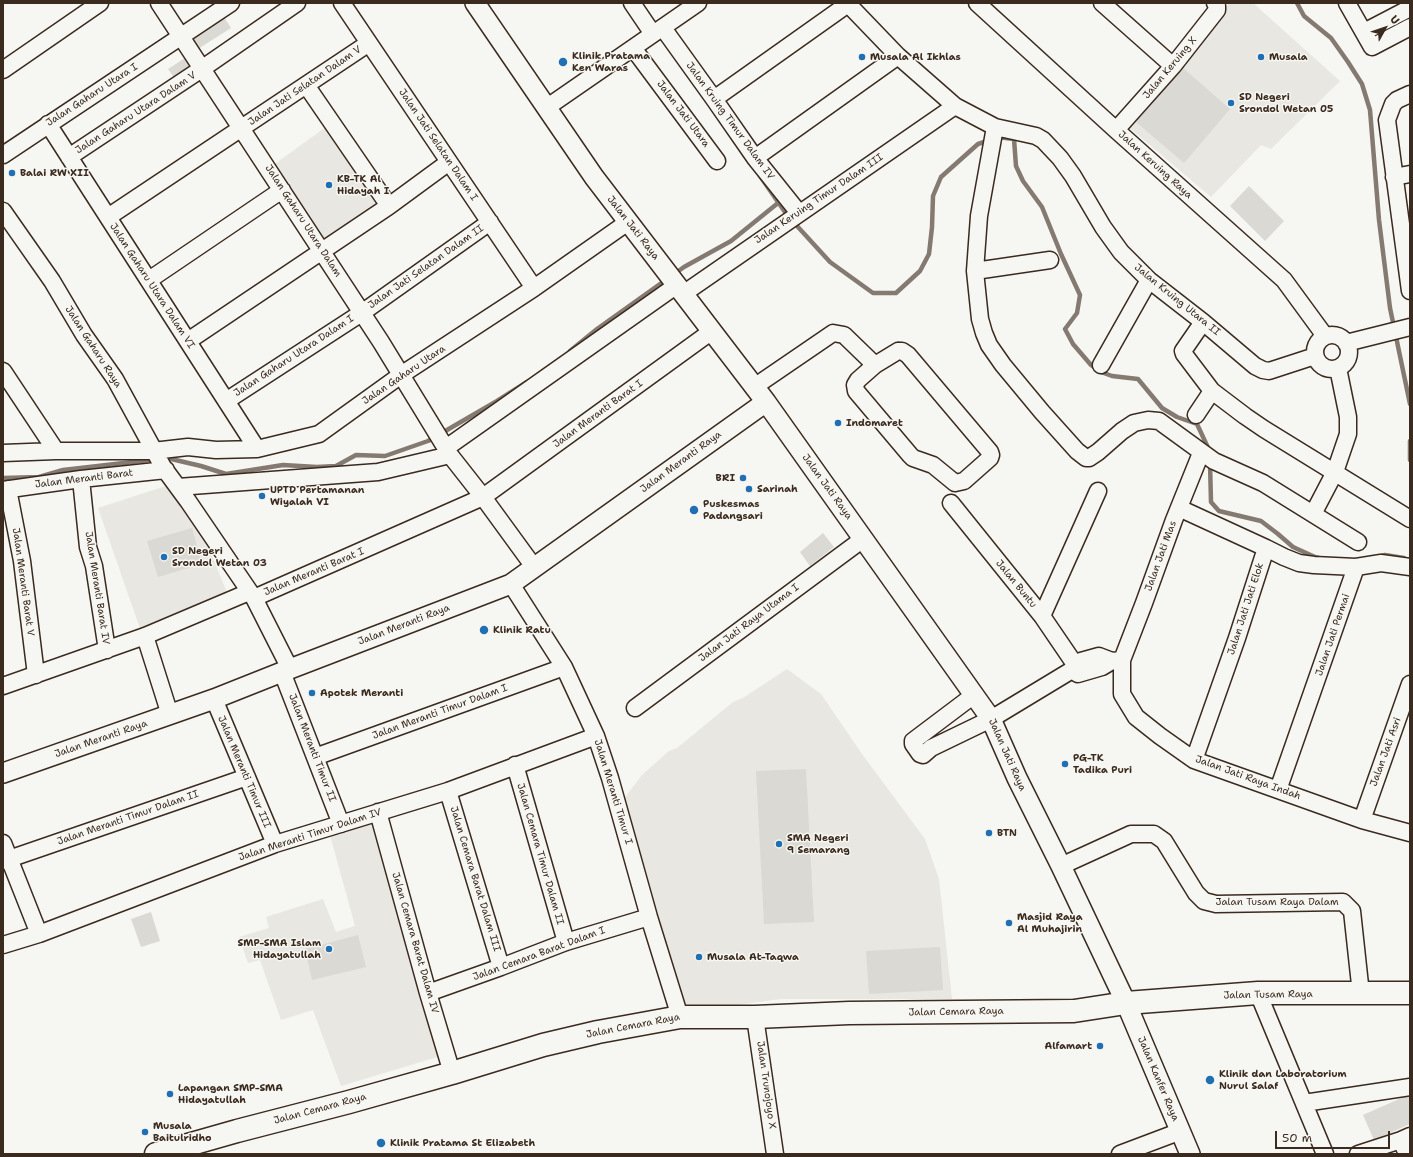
<!DOCTYPE html>
<style>
body{margin:0}
#map{position:relative;width:1413px;height:1157px;overflow:hidden;background:#f6f6f2;font-family:"Shantell Sans",sans-serif}
canvas{display:block}
.frame{position:absolute;inset:0;border:4px solid #3b2a1e;pointer-events:none}
.north{position:absolute;left:1365px;top:8px;width:40px;height:40px;-webkit-text-stroke:3px #f6f6f2;paint-order:stroke;rotate:50deg;font-size:11px;font-weight:700;line-height:16px;text-align:center;color:#3b2a1e}
.north::after{content:'';display:block;margin:auto;width:14px;height:18px;background:#3b2a1e;clip-path:polygon(50% 0,100% 100%,50% 72%,0 100%)}
.scale{position:absolute;left:1275px;top:1131px;width:115px;height:18px;box-sizing:border-box;border:2px solid #3b2a1e;border-top:0;padding-left:5px;font-size:12px;line-height:14px;white-space:nowrap;color:#3b2a1e;-webkit-text-stroke:3px #f6f6f2;paint-order:stroke}
</style>
<div id="map">
<canvas width="1413" height="1157"></canvas>
<div class="frame"></div>
<div class="north">U</div>
<div class="scale">50 m</div>
</div>
<script>
const c = document.querySelector('canvas').getContext('2d');
c.lineJoin = 'round';
function fillPath(path, color) { c.fillStyle = color; c.fill(path, 'evenodd'); }
const shape = rows => new Path2D(rows.map(r => 'M' + r).join(''));
function trace(path, color, width, dash) { c.strokeStyle = color; c.lineWidth = width; c.lineCap = dash ? 'butt' : 'round'; c.setLineDash(dash || []); c.stroke(path); }
function write(font, color, halo, rows, align = 'center') {
  c.font = font + ' "Shantell Sans",sans-serif'; c.lineWidth = 3; c.setLineDash([]); c.textBaseline = 'middle'; c.strokeStyle = halo; c.fillStyle = color; for (const [text, x, y, turn = 0] of rows) {
    c.save(); c.translate(x, y); c.rotate((+turn || 0) * Math.PI / 180); c.textAlign = isNaN(turn) ? turn : align; if (halo) c.strokeText(text, 0, 0); c.fillText(text, 0, 0); c.restore();
  }
}
fillPath(shape([
 [1229,3,1253,3,1340,81,1271,149,1261,145,1211,197,1125,124],
 [330,124,386,205,324,246,272,166],
 [169,485,201,529,228,595,142,634,98,508],
 [787,669,821,694,862,754,925,839,939,879,952,999,781,999,682,1012,623,800,642,775,669,751,677,748,733,702,743,698],
 [377,820,444,1055,341,1086,313,1010,281,1020,260,960,248,963,239,937,269,928,266,917,323,899,336,932,355,926,330,835]
]), '#e8e7e2');
fillPath(shape([
 [222,14,231,28,198,49,189,35],
 [185,58,192,70,176,80,168,69],
 [1183,68,1230,109,1184,163,1136,122],
 [1249,186,1284,221,1265,241,1230,206],
 [192,528,202,564,158,577,147,541],
 [823,533,834,547,810,566,800,552],
 [806,769,814,922,764,924,756,771],
 [151,912,160,941,141,947,131,919],
 [358,935,366,967,312,980,305,949],
 [940,947,943,990,869,994,866,951],
 [1408,1095,1410,1099,1410,1124,1374,1140,1363,1115]
]), '#dad9d3');
trace(shape([
 [1297,3,1304,16,1331,38,1348,62,1362,84,1370,110,1379,220,1390,308,1410,404],
 [997,137,1014,139,1016,166,1023,181,1042,207,1061,254,1080,295,1077,313,1065,329,1073,344,1091,365,1101,372,1112,376,1138,379,1162,408,1177,417,1197,424,1210,452],
 [760,176,787,215,830,262,873,293,896,293,920,271,929,254,932,227,933,196,941,177,978,144,990,140],
 [673,275,684,267,731,241,778,203],
 [570,351,597,329,667,279],
 [1410,441,1410,460],
 [1210,463,1211,502,1219,511,1261,521,1278,534,1293,547,1315,557,1319,558],
 [3,478,39,477,63,470,167,458,201,466,226,474,283,465,317,467,336,466,356,455,385,456,428,441,497,401,527,382],
 [1378,557,1385,555,1404,558]
]), '#857a71', 4.5);
const minor = shape([
 [159,3,381,342,450,455,483,497,534,567],
 [342,3,534,288],
 [632,3,653,34],
 [847,3,898,56,955,106,995,127,1036,136,1043,140,1060,158,1073,176,1103,227,1121,252,1149,280,1203,322,1255,366,1263,370,1269,371,1315,356],
 [977,3,1116,130,1284,280,1325,336],
 [1102,3,1173,66],
 [1347,3,1372,47,1410,27],
 [663,28,714,99,755,158,799,213],
 [1364,32,1410,8],
 [633,48,717,161],
 [3,70,100,3],
 [306,85,389,206],
 [1410,94,1397,100,1393,104,1387,120,1410,291],
 [714,99,848,4],
 [546,108,698,3],
 [48,124,257,449],
 [995,127,979,216,975,271,980,319,984,333,989,345,1003,365,1042,412,1077,451,1086,458,1089,458,1098,452,1122,431,1134,423,1148,420,1159,421,1214,461,1263,483,1358,542],
 [1116,130,1173,66,1217,10,1217,6,1215,3],
 [3,155,231,3],
 [69,157,203,68,297,3],
 [755,158,898,56],
 [1394,177,1410,174],
 [3,211,52,281,84,335,115,379,163,467,188,501,254,598,290,669],
 [108,217,369,43],
 [975,271,1050,260],
 [149,280,282,190],
 [683,294,955,106],
 '1315 352a17 17 0 1 1 34 0a17 17 0 1 1-34 0Z',
 [188,341,389,206,449,162],
 [1346,343,1410,327],
 [898,351,902,351,908,355,990,452,991,455,990,458,964,481,955,483,933,465,913,458,910,455,856,391,855,385,858,380,875,365,898,351],
 [1101,365,1149,280],
 [3,371,56,451],
 [754,387,833,333,844,335,875,365],
 [1212,391,1245,416,1264,429,1410,519],
 [226,401,363,312,490,222],
 [1196,415,1212,391,1184,354,1183,351,1203,322],
 [446,448,677,285],
 [3,453,56,451,153,451,188,447,216,450,257,449,319,434,401,375,534,288,628,222],
 [81,479,88,547,94,566,107,650],
 [178,487,378,472,450,455],
 [8,489,22,561,36,675],
 [3,490,81,479,166,470],
 [951,503,1042,616,1074,663,1072,670],
 [1179,508,1266,548,1237,638,1194,760],
 [1313,514,1335,472,1348,434,1348,417,1338,368],
 [1266,548,1284,557,1299,563,1314,565,1356,567,1278,790],
 [1356,567,1381,563,1410,567],
 [511,584,564,667,596,736,610,778,649,917,680,1017],
 [254,598,483,497,712,331],
 [1042,616,1098,491],
 [145,636,170,715],
 [1122,660,1144,603,1174,520,1201,453],
 [1074,663,1099,656,1112,661],
 [282,672,341,824],
 [3,686,145,636,249,592],
 [974,695,913,741,913,744,920,754,923,755,931,748,991,719,1072,670,1078,674,1102,667,1112,661,1122,660,1122,694,1136,717,1160,736,1194,760,1362,820,1410,833],
 [214,699,275,844],
 [635,708,863,539],
 [315,757,564,667],
 [515,765,566,942],
 [448,791,501,967],
 [378,812,428,993,452,1073],
 [1362,820,1410,684],
 [3,843,39,934],
 [3,861,247,777],
 [1061,866,1131,834,1154,834,1164,841,1196,893,1204,901,1216,904,1343,902,1352,911,1361,994],
 [3,945,39,934,275,844,448,791,596,736],
 [428,993,501,967,566,942,649,917],
 [1258,993,1325,1154],
 [755,1017,775,1154],
 [1304,1103,1410,1087],
 [1401,1140,1407,1154],
 [1120,1154,1181,1131],
 [1358,1154,1401,1140,1410,1136]
]);
const tertiary = shape([
 [475,3,594,177,766,402,991,719,1017,778,1061,866,1126,1003,1190,1154],
 [3,773,214,699,282,672,511,584,766,402]
]);
const secondary = shape([
 [156,1154,237,1131,349,1102,452,1073,543,1045,598,1032,680,1017,755,1017,849,1013,1074,1011,1126,1003,1258,993,1410,993]
]);
trace(minor, '#3b2a1e', 19);
trace(tertiary, '#3b2a1e', 22);
trace(secondary, '#3b2a1e', 25);
trace(minor, '#f6f6f2', 16);
trace(tertiary, '#f6f6f2', 19);
trace(secondary, '#f6f6f2', 22);
for (const [x, y, r, color] of [
 [862,57,4,"#1f6fb2"],
 [1261,57,4,"#1f6fb2"],
 [563,62,5,"#1f6fb2"],
 [1231,103,4,"#1f6fb2"],
 [12,173,4,"#1f6fb2"],
 [329,185,4,"#1f6fb2"],
 [838,423,4,"#1f6fb2"],
 [743,478,4,"#1f6fb2"],
 [749,489,4,"#1f6fb2"],
 [262,496,4,"#1f6fb2"],
 [694,510,5,"#1f6fb2"],
 [164,557,4,"#1f6fb2"],
 [484,630,5,"#1f6fb2"],
 [312,693,4,"#1f6fb2"],
 [1065,764,4,"#1f6fb2"],
 [989,833,4,"#1f6fb2"],
 [779,844,4,"#1f6fb2"],
 [1009,923,4,"#1f6fb2"],
 [329,949,4,"#1f6fb2"],
 [699,957,4,"#1f6fb2"],
 [1100,1046,4,"#1f6fb2"],
 [1210,1080,5,"#1f6fb2"],
 [170,1094,4,"#1f6fb2"],
 [145,1132,4,"#1f6fb2"],
 [381,1143,5,"#1f6fb2"]
]) { const dot = new Path2D(); dot.arc(x, y, r, 0, 2 * Math.PI); c.fillStyle = color; c.fill(dot); trace(dot, '#f6f6f2', 1.5); }
write('bold 10px', '#3b2a1e', '#f6f6f2', [
 ["Klinik Pratama",572,56],
 ["Ken Waras",572,68],
 ["Musala Al Ikhlas",870,57],
 ["Musala",1269,57],
 ["SD Negeri",1239,97],
 ["Srondol Wetan 05",1239,109],
 ["Balai RW XII",20,173],
 ["KB-TK Al",337,179],
 ["Hidayah I",337,191],
 ["Indomaret",846,423],
 ["BRI",735,478,"right"],
 ["Sarinah",757,489],
 ["UPTD Pertamanan",270,490],
 ["Wiyalah VI",270,502],
 ["Puskesmas",703,504],
 ["Padangsari",703,516],
 ["SD Negeri",172,551],
 ["Srondol Wetan 03",172,563],
 ["Klinik Ratu",493,630],
 ["Apotek Meranti",320,693],
 ["PG-TK",1073,758],
 ["Tadika Puri",1073,770],
 ["BTN",997,833],
 ["SMA Negeri",787,838],
 ["9 Semarang",787,850],
 ["Masjid Raya",1017,917],
 ["Al Muhajirin",1017,929],
 ["SMP-SMA Islam",321,943,"right"],
 ["Hidayatullah",321,955,"right"],
 ["Musala At-Taqwa",707,957],
 ["Alfamart",1092,1046,"right"],
 ["Klinik dan Laboratorium",1219,1074],
 ["Nurul Salaf",1219,1086],
 ["Lapangan SMP-SMA",178,1088],
 ["Hidayatullah",178,1100],
 ["Musala",153,1126],
 ["Baitulridho",153,1138],
 ["Klinik Pratama St Elizabeth",390,1143]
], 'left');
write('10px', '#3b2a1e', '#f6f6f2', [
 ["Jalan Keruing X",1170,68,-50],
 ["Jalan Jati Selatan Dalam V",305,86,-34],
 ["Jalan Gaharu Utara I",92,95,-33],
 ["Jalan Gaharu Utara Dalam V",136,113,-33],
 ["Jalan Jati Utara",683,114,53],
 ["Jalan Kruing Timur Dalam IV",730,121,54],
 ["Jalan Jati Selatan Dalam I",438,145,56],
 ["Jalan Keruing Raya",1155,165,42],
 ["Jalan Keruing Timur Dalam III",819,199,-34],
 ["Jalan Gaharu Utara Dalam",303,221,57],
 ["Jalan Jati Raya",633,228,52],
 ["Jalan Jati Selatan Dalam II",426,267,-35],
 ["Jalan Gaharu Utara Dalam VI",152,286,57],
 ["Jalan Kruing Utara II",1177,300,39],
 ["Jalan Gaharu Raya",93,347,57],
 ["Jalan Gaharu Utara Dalam I",294,356,-33],
 ["Jalan Gaharu Utara",404,375,-34],
 ["Jalan Meranti Barat I",598,414,-36],
 ["Jalan Meranti Raya",681,462,-36],
 ["Jalan Meranti Barat",84,479,-7],
 ["Jalan Jati Raya",827,487,54],
 ["Jalan Jati Mas",1161,556,-70],
 ["Jalan Meranti Barat I",314,572,-23],
 ["Jalan Meranti Barat V",23,582,82],
 ["Jalan Buntu",1016,584,51],
 ["Jalan Meranti Barat IV",97,588,81],
 ["Jalan Jati Jati Elok",1246,609,-72],
 ["Jalan Jati Raya Utama I",749,623,-37],
 ["Jalan Meranti Raya",404,625,-21],
 ["Jalan Jati Permai",1333,635,-71],
 ["Jalan Meranti Timur Dalam I",440,712,-20],
 ["Jalan Meranti Raya",101,739,-19],
 ["Jalan Meranti Timur II",312,748,69],
 ["Jalan Jati Asri",1386,752,-70],
 ["Jalan Jati Raya",1007,755,66],
 ["Jalan Meranti Timur III",244,772,67],
 ["Jalan Jati Raya Indah",1248,778,20],
 ["Jalan Meranti Timur I",613,792,73],
 ["Jalan Meranti Timur Dalam II",128,818,-19],
 ["Jalan Meranti Timur Dalam IV",310,835,-18],
 ["Jalan Cemara Timur Dalam II",540,854,74],
 ["Jalan Cemara Barat Dalam III",475,879,73],
 ["Jalan Tusam Raya Dalam",1277,902],
 ["Jalan Cemara Barat Dalam IV",415,943,74],
 ["Jalan Cemara Barat Dalam I",539,954,-20],
 ["Jalan Tusam Raya",1268,995,-1],
 ["Jalan Cemara Raya",956,1012,-1],
 ["Jalan Cemara Raya",633,1026,-11],
 ["Jalan Kanfer Raya",1158,1079,67],
 ["Jalan Trunojoyo X",766,1085,82],
 ["Jalan Cemara Raya",320,1109,-15]
]);
</script>
